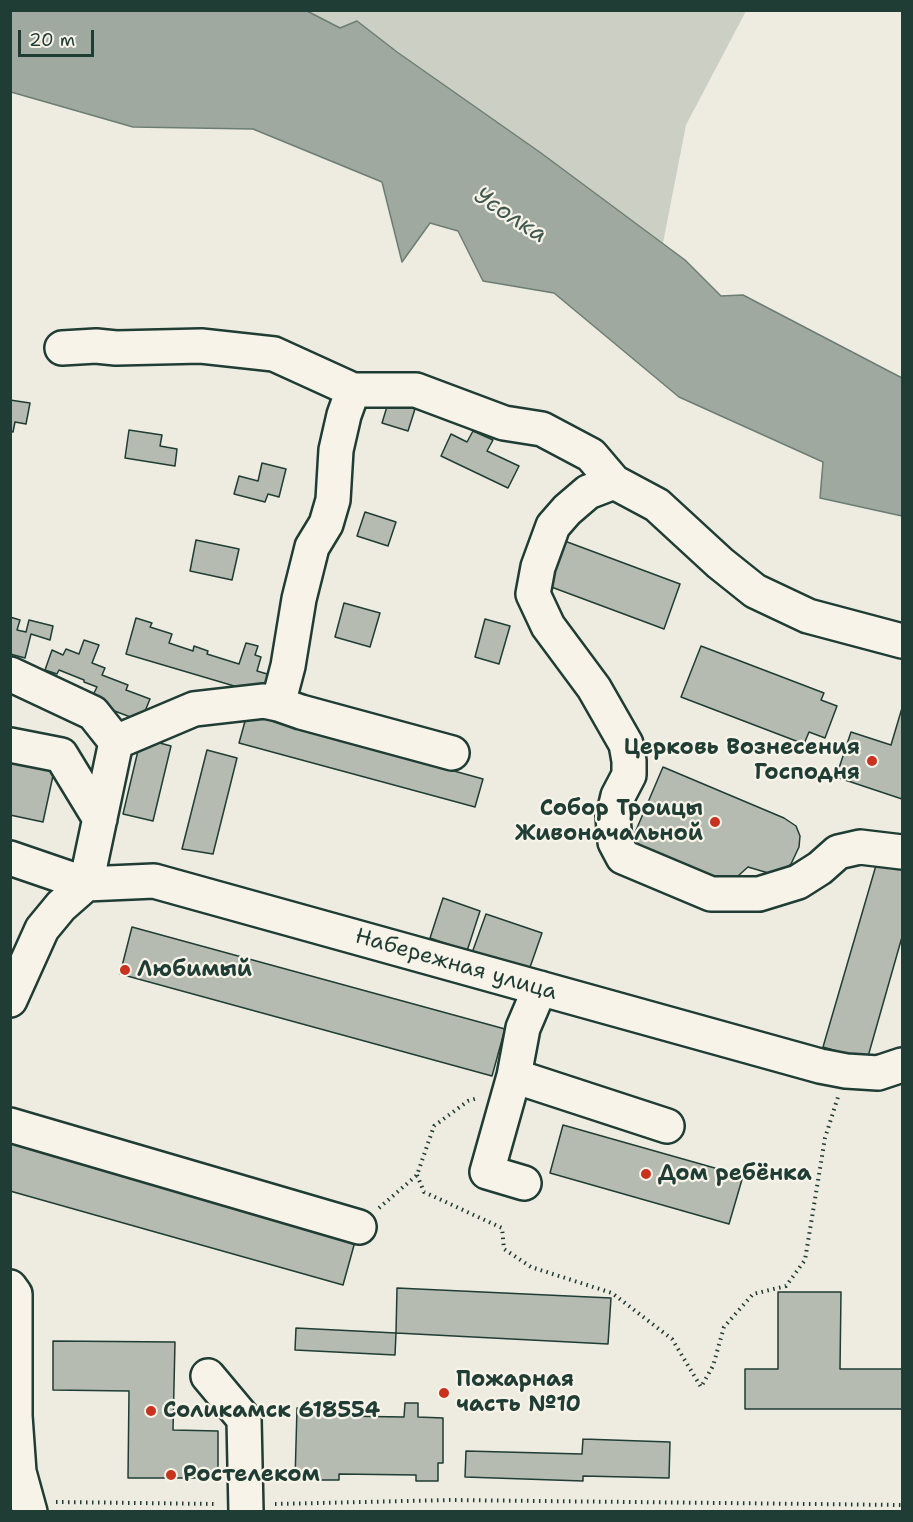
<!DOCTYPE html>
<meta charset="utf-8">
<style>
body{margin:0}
#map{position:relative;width:913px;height:1522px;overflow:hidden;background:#eeece1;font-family:"Shantell Sans",sans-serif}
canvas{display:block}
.frame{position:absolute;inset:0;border:12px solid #1f3d34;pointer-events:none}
.scale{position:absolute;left:18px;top:30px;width:76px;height:27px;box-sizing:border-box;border:3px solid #1f3d34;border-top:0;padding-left:8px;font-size:18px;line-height:21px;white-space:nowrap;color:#1f3d34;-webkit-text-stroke:4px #f7f3e8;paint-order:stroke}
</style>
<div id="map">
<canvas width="913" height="1522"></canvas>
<div class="frame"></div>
<div class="scale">20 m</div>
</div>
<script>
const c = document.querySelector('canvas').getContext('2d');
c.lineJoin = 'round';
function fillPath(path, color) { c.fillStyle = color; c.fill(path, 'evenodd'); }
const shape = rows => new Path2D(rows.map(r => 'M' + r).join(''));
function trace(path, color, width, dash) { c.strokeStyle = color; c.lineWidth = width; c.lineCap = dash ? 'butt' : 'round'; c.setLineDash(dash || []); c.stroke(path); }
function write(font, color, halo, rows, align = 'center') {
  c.font = font + ' "Shantell Sans",sans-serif'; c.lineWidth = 4.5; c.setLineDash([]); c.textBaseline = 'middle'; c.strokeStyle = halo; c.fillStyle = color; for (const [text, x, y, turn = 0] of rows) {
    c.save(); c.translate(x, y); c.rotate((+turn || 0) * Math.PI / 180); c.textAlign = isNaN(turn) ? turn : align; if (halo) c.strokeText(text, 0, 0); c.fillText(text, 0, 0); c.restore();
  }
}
fillPath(shape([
 [305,11,746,11,686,125,663,243,541,153,397,52,357,21,340,28]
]), '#cccfc4');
const water = shape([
 [305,10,340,28,357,21,397,52,541,153,685,260,721,296,743,295,902,378,902,516,820,498,823,462,679,397,554,293,483,281,458,231,430,223,402,262,382,182,253,129,133,127,11,92,11,11,305,10]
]);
fillPath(water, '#9fa99f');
trace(water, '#6c7e74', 1.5);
const building = shape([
 [10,400,30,403,26,424,15,422,13,432,10,431,10,400],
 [389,400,415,409,408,431,382,423,389,400],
 [129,430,162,435,160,446,177,449,175,466,125,458,129,430],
 [473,431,493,440,487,451,519,466,508,488,441,456,451,434,467,442,473,431],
 [262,463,286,469,279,497,268,494,265,502,234,494,239,476,258,481,262,463],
 [365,512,396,522,388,546,357,536,365,512],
 [196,540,239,549,232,580,190,571,196,540],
 [562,540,680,584,664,629,546,585,562,540],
 [344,603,380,613,370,647,335,637,344,603],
 [10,617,20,620,17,630,26,632,29,620,53,626,50,640,31,634,25,658,10,654,10,617],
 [136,618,152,623,150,627,172,634,169,643,193,651,194,646,208,651,207,654,239,664,246,643,258,646,255,655,261,657,257,671,274,676,268,696,126,654,136,618],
 [485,619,510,626,499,664,475,657,485,619],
 [84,640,99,645,92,663,105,668,102,675,128,685,126,690,150,699,141,721,104,707,106,701,93,695,97,687,84,682,84,680,59,670,57,674,45,670,52,650,63,655,66,649,79,654,84,640],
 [701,646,824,693,821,700,837,706,825,738,809,732,804,744,681,697,701,646],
 [902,708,902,799,836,777,851,732,891,745,902,708],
 [247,714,483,779,475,807,239,743,247,714],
 [141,738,171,746,153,821,123,814,141,738],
 [207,750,237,758,213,854,182,849,207,750],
 [10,762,54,771,43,822,10,815,10,762],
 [663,767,784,818,796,826,800,836,799,847,791,864,775,875,748,867,738,876,722,881,631,842,663,767],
 [902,857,902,937,867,1060,823,1047,877,862,902,857],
 [443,898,480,911,467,951,430,938,443,898],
 [486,914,542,933,528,973,472,953,486,914],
 [132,927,505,1029,492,1076,120,974,132,927],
 [563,1125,743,1176,729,1224,550,1173,563,1125],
 [10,1140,356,1238,343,1285,10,1191,10,1140],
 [397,1288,611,1298,608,1344,396,1333,397,1288],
 [778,1292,841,1292,840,1369,902,1369,902,1409,745,1409,745,1369,778,1369,778,1292],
 [296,1328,396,1333,395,1355,295,1350,296,1328],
 [53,1341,175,1342,173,1430,218,1431,218,1478,128,1478,129,1391,53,1390,53,1341],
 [405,1403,418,1403,418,1417,443,1418,443,1463,438,1463,438,1481,416,1481,416,1475,339,1474,339,1480,295,1480,297,1408,340,1409,339,1416,404,1417,405,1403],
 [583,1439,670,1442,669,1478,583,1476,583,1481,465,1477,466,1451,582,1454,583,1439]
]);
fillPath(building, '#b5bbb0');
trace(building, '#1f3d34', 1.5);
const minor = shape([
 [62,348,96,346,116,348,201,346,274,354,353,390,416,390,504,423,542,429,591,455,614,482,657,505,720,563,755,591,808,616,902,641],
 [614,482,588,492,567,510,553,526,538,567,533,594,548,626,594,688,626,744,629,761,629,775,618,796,613,817,615,842,623,857,711,894,759,894,798,882,820,868,838,852,860,847,902,852],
 [10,674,93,713,116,742],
 [278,704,301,712,452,753],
 [116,742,194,709,264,701,278,704,288,666,299,599,312,547,326,524,333,500,336,450,344,415,353,390],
 [10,745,61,755,100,819],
 [10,858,86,884,154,881,820,1066,846,1071,878,1073,902,1065],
 [10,1000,42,929,61,906,86,884,116,742],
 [514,1076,667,1126],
 [10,1125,359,1227],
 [524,1183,487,1172,514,1076,523,1028,540,988],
 [10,1287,15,1294,15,1416,19,1472,30,1512],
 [208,1376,244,1419,246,1512]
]);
trace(minor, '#1f3d34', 38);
trace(shape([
 [417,1175,424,1192,502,1228,504,1249,531,1267,612,1293,672,1339,701,1387,713,1366,724,1327,753,1294,786,1286,805,1260,825,1138,838,1097],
 [379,1208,417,1175,434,1126,468,1101,478,1098],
 [56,1502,217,1504],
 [275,1504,450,1500,902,1505]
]), '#1f3d34', 4, [1.5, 4.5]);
trace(minor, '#f7f3e8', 33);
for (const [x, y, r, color] of [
 [872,761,6,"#c8321e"],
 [715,822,6,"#c8321e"],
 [125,970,6,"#c8321e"],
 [646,1174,6,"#c8321e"],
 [444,1393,6,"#c8321e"],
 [151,1411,6,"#c8321e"],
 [171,1475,6,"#c8321e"]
]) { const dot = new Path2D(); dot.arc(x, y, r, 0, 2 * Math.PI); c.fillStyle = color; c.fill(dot); trace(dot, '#f7f3e8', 2); }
write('bold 22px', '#1f3d34', '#f7f3e8', [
 ["Церковь Вознесения",860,748,"right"],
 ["Господня",860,773,"right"],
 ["Собор Троицы",703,809,"right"],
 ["Живоначальной",703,834,"right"],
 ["Любимый",137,970],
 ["Дом ребёнка",658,1174],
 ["Пожарная",456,1380],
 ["часть №10",456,1405],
 ["Соликамск 618554",163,1411],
 ["Ростелеком",183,1475]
], 'left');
write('22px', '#1f3d34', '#f7f3e8', [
 ["Набережная улица",456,965,16]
]);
write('italic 24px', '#3f584f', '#f7f3e8', [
 ["Усолка",510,216,33]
]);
</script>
